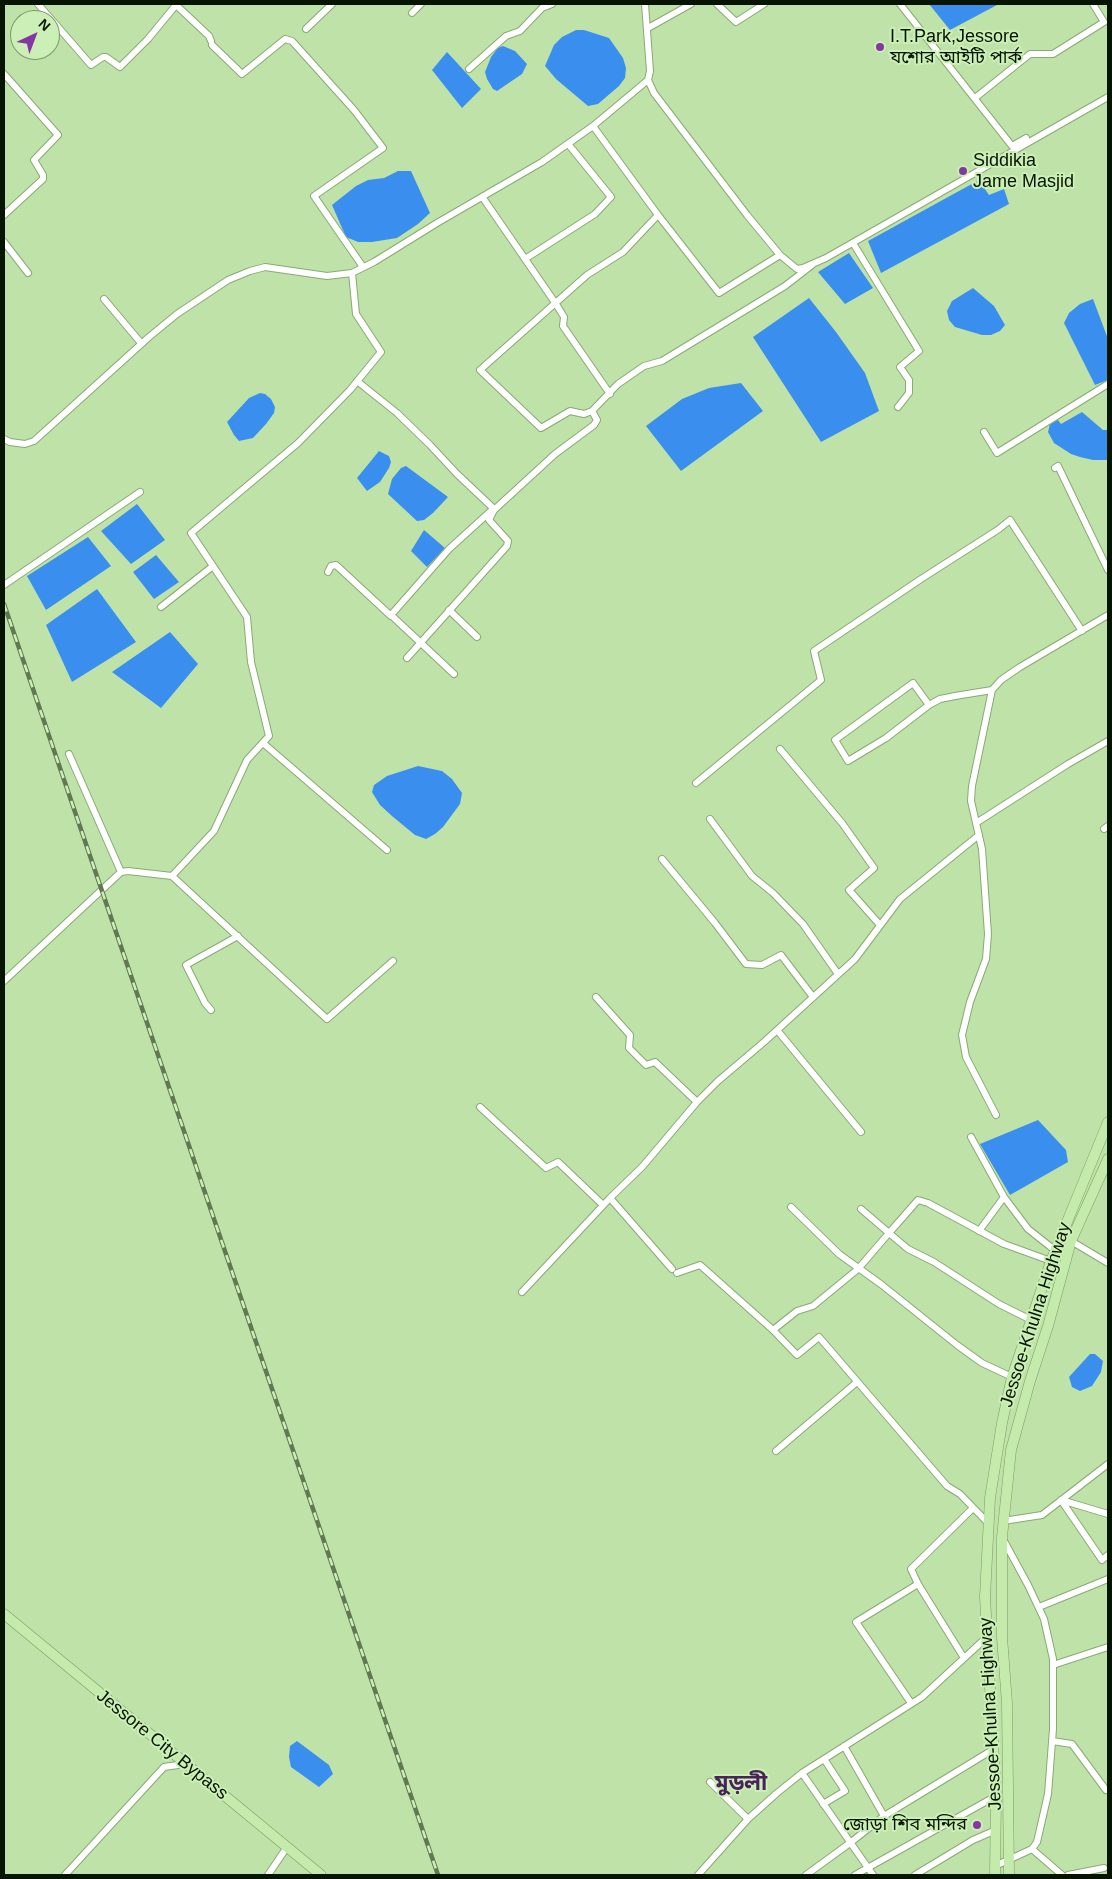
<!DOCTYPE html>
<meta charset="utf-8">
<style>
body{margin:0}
#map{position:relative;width:1112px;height:1879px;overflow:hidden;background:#bfe2a9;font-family:Arial,sans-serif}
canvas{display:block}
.frame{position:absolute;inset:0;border:5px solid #081402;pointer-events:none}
.north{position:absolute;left:10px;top:10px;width:50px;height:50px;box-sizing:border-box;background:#cbefb5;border:1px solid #7d976d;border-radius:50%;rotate:43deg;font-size:14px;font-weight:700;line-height:20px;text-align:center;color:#081402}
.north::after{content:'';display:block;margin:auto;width:18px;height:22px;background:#8435a6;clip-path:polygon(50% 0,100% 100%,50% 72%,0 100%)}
</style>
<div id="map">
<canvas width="1112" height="1879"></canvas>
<div class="frame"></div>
<div class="north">N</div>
</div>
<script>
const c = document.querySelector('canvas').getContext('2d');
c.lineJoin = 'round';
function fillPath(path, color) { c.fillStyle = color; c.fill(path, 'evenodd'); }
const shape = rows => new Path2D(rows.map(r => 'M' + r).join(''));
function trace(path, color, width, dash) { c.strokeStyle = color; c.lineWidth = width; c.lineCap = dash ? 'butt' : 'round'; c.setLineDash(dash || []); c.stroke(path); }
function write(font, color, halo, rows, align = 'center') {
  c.font = font + ' Arial,"Noto Sans Bengali",sans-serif'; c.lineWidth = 4; c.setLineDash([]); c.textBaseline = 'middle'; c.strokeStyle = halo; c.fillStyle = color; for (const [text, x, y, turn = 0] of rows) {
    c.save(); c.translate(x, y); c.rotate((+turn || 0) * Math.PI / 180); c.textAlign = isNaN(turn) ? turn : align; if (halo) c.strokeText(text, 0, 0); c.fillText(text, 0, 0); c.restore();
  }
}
fillPath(shape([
 [929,4,996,4,997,5,950,30],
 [576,30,584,30,609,38,623,58,626,68,625,78,619,86,598,104,588,106,556,79,545,66,554,45,562,37],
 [503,46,515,51,527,64,522,74,497,91,493,89,487,79,485,72,491,57,498,48],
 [447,52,481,89,462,108,432,70],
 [398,171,411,171,430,213,418,224,397,238,372,242,358,242,346,237,332,205,356,186,368,180,384,178],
 [979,180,989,195,1004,189,1009,204,881,273,868,241],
 [849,253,873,288,845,304,818,272],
 [973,288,994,306,1005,325,1000,331,991,335,982,335,955,327,949,320,947,311,952,301],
 [809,298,836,332,865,373,879,411,821,442,753,337],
 [1093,299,1108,339,1108,380,1095,385,1064,323,1069,313,1080,304],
 [741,383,763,411,681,471,646,426,682,399,709,388],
 [260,393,265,394,271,399,275,407,274,413,266,424,253,438,239,441,234,435,227,422,249,398],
 [1082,412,1103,430,1108,430,1108,460,1093,460,1080,457,1071,454,1054,443,1048,432,1050,424,1058,420,1061,424],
 [379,451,389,456,391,462,389,468,380,482,367,491,357,478],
 [406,466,448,497,433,513,424,520,417,521,388,494,392,479,401,468],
 [137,504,165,540,131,564,101,531],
 [424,530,445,548,427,567,411,551],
 [88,537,111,566,46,610,27,576],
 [156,555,179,582,154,599,133,572],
 [97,589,136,642,72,682,46,625],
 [170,632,198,664,161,708,112,672],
 [418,766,442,771,452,779,462,793,460,804,443,827,435,834,426,839,415,835,392,816,380,805,372,792,374,785,387,776],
 [1038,1120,1066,1150,1068,1162,1010,1195,980,1144],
 [1090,1354,1095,1354,1103,1361,1101,1372,1092,1386,1080,1391,1072,1387,1069,1377],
 [297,1741,329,1765,333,1774,319,1787,291,1767,289,1757,290,1746]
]), '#3a8fee');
const minor = shape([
 [38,4,91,65,103,57,106,57,120,67,148,39,176,5],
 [175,4,209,36,211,41],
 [645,4,650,71,648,80,654,93,747,215,780,255,797,269,803,268,826,258,1108,97],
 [717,4,736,22,764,4],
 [900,4,1012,146,1026,138],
 [412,13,421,4],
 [648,28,691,4],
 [306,29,332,4],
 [212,45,242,74,285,39,292,41,354,110,383,148,314,196,363,267],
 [469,69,506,36,520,31,542,8,552,4],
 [4,74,58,135,34,160,43,175,43,179,4,215],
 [975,98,1030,54,1053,54,1104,22,1093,4],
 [593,126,658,215],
 [483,198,556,304,564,317,563,326,610,394],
 [4,242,28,273],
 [853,243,919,351,900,367,909,380,909,393,898,407],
 [780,255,719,293,658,215,623,252,587,275,480,370,541,428,570,411,584,414,592,411,618,384,644,366,662,361,785,286,812,265],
 [525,259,595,214,611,197,569,145],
 [104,299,141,343],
 [357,381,397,413,430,445,457,474,492,507,492,510,449,549,391,615,454,674],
 [984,432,997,453,1108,384],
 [4,439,10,442,25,444,34,441,149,337,177,314,228,280,250,271,265,267,327,276,352,273,374,262,437,223,542,162,593,126,648,80],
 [1055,468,1058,466,1108,570],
 [328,572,331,566,336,565,391,616],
 [4,585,140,492],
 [161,607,213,566],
 [449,610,477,637],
 [407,658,507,546,508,541,489,520,494,510,555,454,594,425,597,420,592,411],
 [929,705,913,683,835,740,848,761,886,738,929,705,940,699,955,696,992,690],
 [263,743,387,850],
 [780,749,842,823,874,868,849,890,880,925],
 [69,754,121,872],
 [696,783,821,680,814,651,921,579,999,529,1010,520,1082,631],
 [710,819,752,876,773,893,803,924,838,974],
 [976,823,1068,764,1108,741],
 [1104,829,1108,826],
 [662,859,715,923,746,964,762,965,781,955,813,997],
 [172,876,327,1019,393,961],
 [4,981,121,872,128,871,172,876,214,831,247,760,269,736,251,662,247,617,191,533,298,443,350,390,381,352,356,314,352,273],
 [596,997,630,1035,629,1048,646,1065,655,1062,697,1102],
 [211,1010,205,1003,186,965,238,936],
 [777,1030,861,1132],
 [480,1107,546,1168,558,1162,602,1204],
 [996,1115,966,1057,962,1035,970,1002,986,959,988,934,982,849,971,801,972,786,992,690,1001,680,1020,667,1108,615],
 [971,1137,1004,1197,1028,1229,1052,1248],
 [791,1207,839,1254,882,1285,957,1345,982,1363,1012,1377],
 [979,1231,1004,1197],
 [1071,1241,1108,1263],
 [672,1269,610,1198,642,1167,697,1102,718,1081,764,1042,855,959,900,899,979,835],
 [677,1273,700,1265,773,1330,797,1311,813,1306,858,1269,889,1233,861,1209],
 [522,1292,610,1198],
 [1031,1320,999,1304,934,1262,908,1249,889,1233,918,1200,928,1203,1004,1244,1051,1261],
 [773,1330,797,1355,819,1337,947,1486,960,1494,989,1524],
 [776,1451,857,1382],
 [1061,1500,1102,1560,1108,1555],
 [1061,1500,1108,1514],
 [1003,1521,1042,1515,1108,1464],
 [918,1584,964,1658],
 [1039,1607,1108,1579],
 [1053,1665,1108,1647],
 [911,1703,856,1622,918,1584,911,1569,973,1508],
 [1052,1741,1072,1744,1106,1790],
 [844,1746,884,1816],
 [802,1773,873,1875],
 [710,1782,748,1819],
 [823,1804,845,1791,824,1759],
 [1032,1849,1062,1875],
 [995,1866,1032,1849,1037,1842,1048,1794,1053,1729,1053,1659,1044,1619,1028,1585,1004,1541],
 [65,1875,164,1767,185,1764],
 [268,1875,287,1847],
 [698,1875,748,1819,777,1793,802,1773,922,1697,987,1637],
 [806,1875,850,1843,884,1816,994,1749],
 [855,1875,996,1796],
 [915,1875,973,1840,996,1830],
 [1068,1875,1104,1868]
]);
const trunk = shape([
 [4,1614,321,1875],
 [995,1875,996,1796,985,1597,990,1498,1002,1423,1012,1377,1051,1261,1108,1122],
 [1009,1875,1007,1703,1002,1637,1002,1537,1011,1450,1030,1381,1048,1326,1071,1241,1108,1159]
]);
trace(minor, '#88aa73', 8);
trace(trunk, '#799c63', 11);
trace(minor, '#fff', 6);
trace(trunk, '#c4ebac', 10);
const rail = shape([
 [4,604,438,1875]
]);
trace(rail, '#617853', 4.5);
trace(rail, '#cbefb5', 2.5, [8]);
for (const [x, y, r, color] of [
 [880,47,5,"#8435a6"],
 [963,171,5,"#8435a6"],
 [977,1825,5,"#8435a6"]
]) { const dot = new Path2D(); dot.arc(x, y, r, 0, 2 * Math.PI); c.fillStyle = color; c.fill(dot); trace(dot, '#cbefb5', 2); }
write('18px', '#081402', '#cbefb5', [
 ["I.T.Park,Jessore",890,37],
 ["যশোর আইটি পার্ক",890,58],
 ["Siddikia",973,161],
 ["Jame Masjid",973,182],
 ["জোড়া শিব মন্দির",967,1825,"right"]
], 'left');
write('18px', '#081402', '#cbefb5', [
 ["Jessoe-Khulna Highway",1036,1315,-72],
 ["Jessoe-Khulna Highway",991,1714,-93],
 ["Jessore City Bypass",162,1745,39]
]);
write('bold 22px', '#48235a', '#cbefb5', [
 ["মুড়লী",741,1784]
]);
</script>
